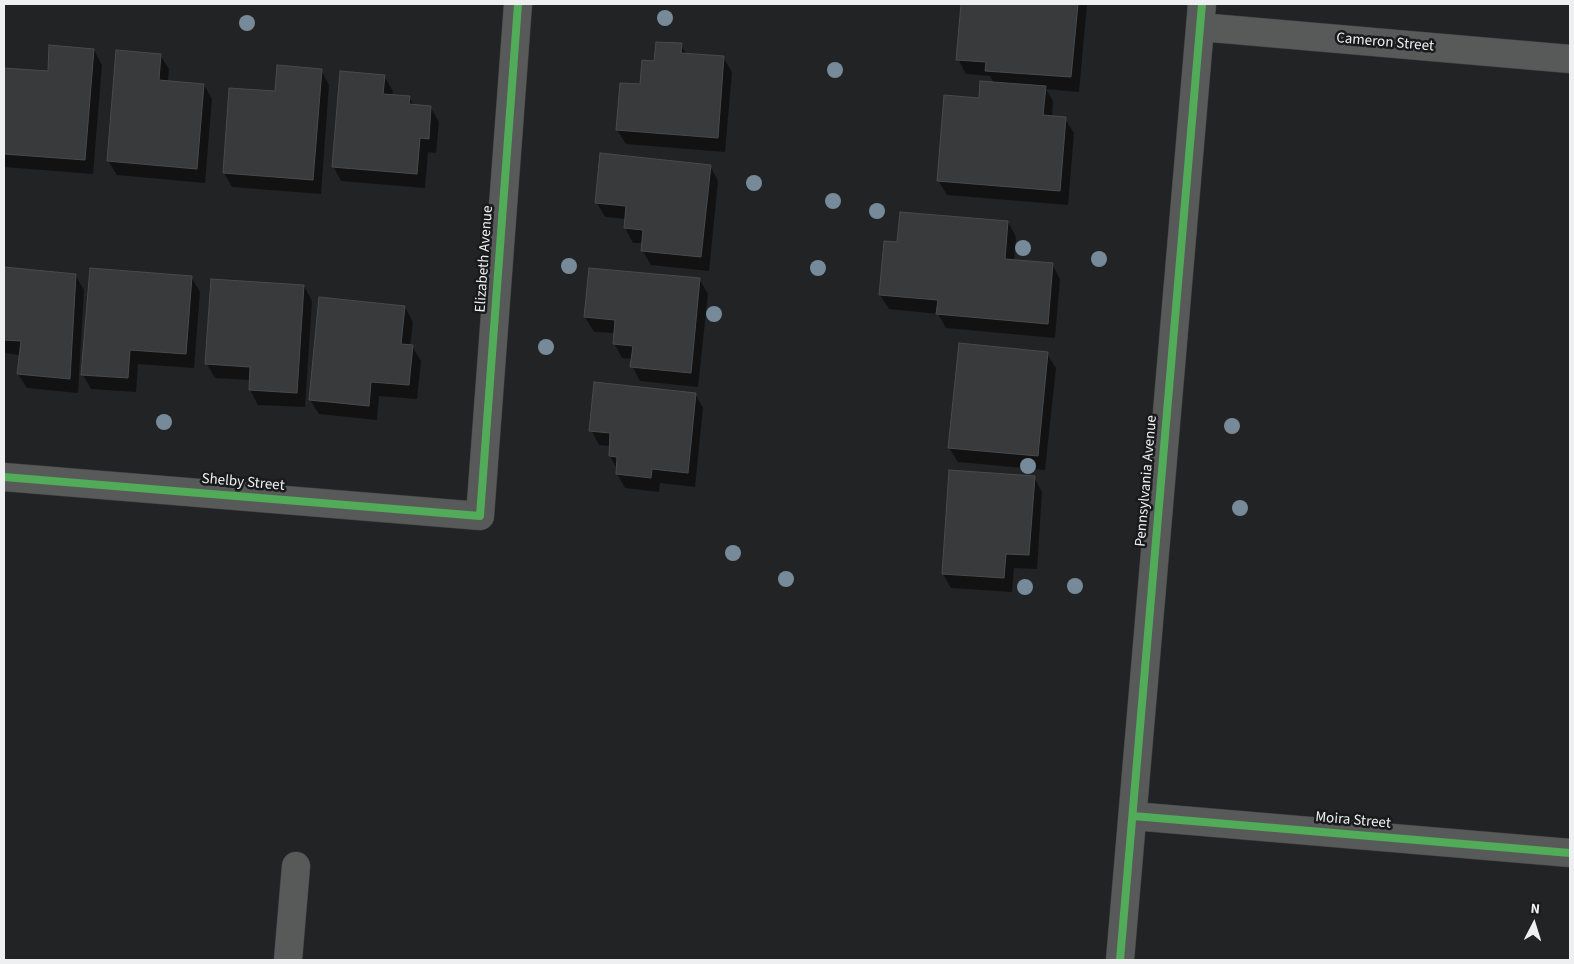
<!DOCTYPE html>
<style>
body{margin:0}
#map{position:relative;width:1574px;height:964px;overflow:hidden;background:#222324;font-family:"Source Sans 3",sans-serif}
canvas{display:block}
.frame{position:absolute;inset:0;border:5px solid #edeff0;pointer-events:none}
.north{position:absolute;left:1509px;top:899px;width:50px;height:50px;-webkit-text-stroke:4px #181a1c;paint-order:stroke;rotate:5deg;font-size:14px;font-weight:700;line-height:20px;text-align:center;color:#edeff0}
.north::after{content:'';display:block;margin:auto;width:18px;height:22px;background:#edeff0;clip-path:polygon(50% 0,100% 100%,50% 72%,0 100%)}
</style>
<div id="map">
<canvas width="1574" height="964"></canvas>
<div class="frame"></div>
<div class="north">N</div>
</div>
<script>
const c = document.querySelector('canvas').getContext('2d');
c.lineJoin = 'round';
function fillPath(path, color) { c.fillStyle = color; c.fill(path, 'evenodd'); }
const shape = rows => new Path2D(rows.map(r => 'M' + r).join(''));
function trace(path, color, width, dash) { c.strokeStyle = color; c.lineWidth = width; c.lineCap = dash ? 'butt' : 'round'; c.setLineDash(dash || []); c.stroke(path); }
function write(font, color, halo, rows, align = 'center') {
  c.font = font + ' "Source Sans 3",sans-serif'; c.lineWidth = 5; c.setLineDash([]); c.textBaseline = 'middle'; c.strokeStyle = halo; c.fillStyle = color; for (const [text, x, y, turn = 0] of rows) {
    c.save(); c.translate(x, y); c.rotate((+turn || 0) * Math.PI / 180); c.textAlign = isNaN(turn) ? turn : align; if (halo) c.strokeText(text, 0, 0); c.fillText(text, 0, 0); c.restore();
  }
}
fillPath(shape([
 [962,4,1087,4,1079,92,1046,89,1053,101,1052,117,1065,119,1074,133,1068,205,947,195,938,180,980,99,994,83,990,76,966,74,958,59],
 [681,45,687,55,723,57,732,72,725,152,626,144,617,130,655,62],
 [94,50,102,65,93,174,4,167,4,69,49,73],
 [160,55,169,69,168,82,204,85,212,99,205,183,117,175,108,161],
 [321,70,329,85,321,194,232,187,224,173,276,93],
 [384,76,393,91,392,96,409,97,414,106,431,108,439,122,436,153,428,152,425,188,341,181,333,166],
 [710,166,718,181,709,271,651,265,642,250,643,243,633,243,625,228,626,219,605,217,597,203],
 [1008,222,1016,237,1014,261,1052,264,1060,279,1055,338,946,328,938,314,889,309,880,295,898,244],
 [4,269,76,276,84,290,78,393,27,388,18,374,21,355,4,353],
 [191,277,200,292,194,368,138,364,136,392,91,389,83,375],
 [699,279,708,294,698,387,640,381,632,366,632,359,622,358,614,343,615,333,594,332,585,317],
 [304,286,312,301,305,407,258,405,250,390,251,380,215,378,207,364],
 [405,307,413,322,410,346,412,346,421,361,417,399,379,396,377,420,319,414,310,400],
 [1047,354,1056,368,1045,470,958,462,949,448],
 [695,394,703,408,695,487,660,483,659,492,625,488,617,474,617,469,610,456,611,446,599,445,591,430],
 [1034,477,1042,492,1037,569,1014,568,1012,592,951,588,943,574]
]), '#0007');
const building = shape([
 [961,4,1078,4,1071,77,985,71,986,62,956,60,961,4],
 [656,42,682,43,681,53,724,56,718,138,616,130,620,83,640,84,642,60,654,61,656,42],
 [49,45,94,49,85,160,4,154,4,68,48,71,49,45],
 [116,50,161,54,159,80,204,84,197,169,107,161,116,50],
 [277,65,322,69,313,180,223,173,229,88,275,91,277,65],
 [340,71,385,75,383,94,410,96,409,104,431,106,429,139,420,138,417,174,332,167,340,71],
 [980,81,1046,86,1043,115,1066,117,1060,191,937,181,944,95,979,98,980,81],
 [600,153,711,165,701,257,641,251,643,230,624,228,626,206,595,203,600,153],
 [900,212,1008,221,1005,259,1053,263,1048,324,936,314,938,300,879,295,884,241,897,242,900,212],
 [4,267,76,274,70,379,17,374,21,341,4,340,4,267],
 [90,268,192,276,186,354,130,350,128,378,81,375,90,268],
 [589,268,700,278,691,373,630,367,633,346,613,344,615,320,584,317,589,268],
 [211,279,304,285,297,393,249,390,250,367,205,364,211,279],
 [319,297,405,306,401,344,413,345,409,385,371,382,369,406,309,400,319,297],
 [959,343,1048,352,1038,456,948,448,959,343],
 [594,382,696,393,688,473,652,469,651,478,616,474,617,457,609,456,610,433,589,431,594,382],
 [949,470,1035,476,1029,555,1006,554,1004,578,942,574,949,470]
]);
fillPath(building, '#393a3c');
trace(building, '#494a4b', 1);
const minor = shape([
 [1200,27,1570,59],
 [4,477,480,516,518,4],
 [1133,816,1570,853],
 [288,960,296,866],
 [1120,960,1202,4]
]);
trace(minor, '#3e4041', 29);
trace(minor, '#585959', 28);
trace(shape([
 [4,477,480,516,518,4],
 [1133,816,1570,853],
 [1120,960,1202,4]
]), '#51ab58', 8);
c.fillStyle = '#778a99';
for (const [x, y] of [
 [665,18],
 [247,23],
 [835,70],
 [754,183],
 [833,201],
 [877,211],
 [1023,248],
 [1099,259],
 [569,266],
 [818,268],
 [714,314],
 [546,347],
 [164,422],
 [1232,426],
 [1028,466],
 [1240,508],
 [733,553],
 [786,579],
 [1075,586],
 [1025,587]
]) { c.beginPath(); c.arc(x, y, 8, 0, 2 * Math.PI); c.fill(); }
write('15px', '#edeff0', '#181a1c', [
 ["Cameron Street",1385,43,5],
 ["Elizabeth Avenue",485,259,-86],
 ["Pennsylvania Avenue",1147,481,-85],
 ["Shelby Street",243,483,5],
 ["Moira Street",1353,821,5]
]);
</script>
